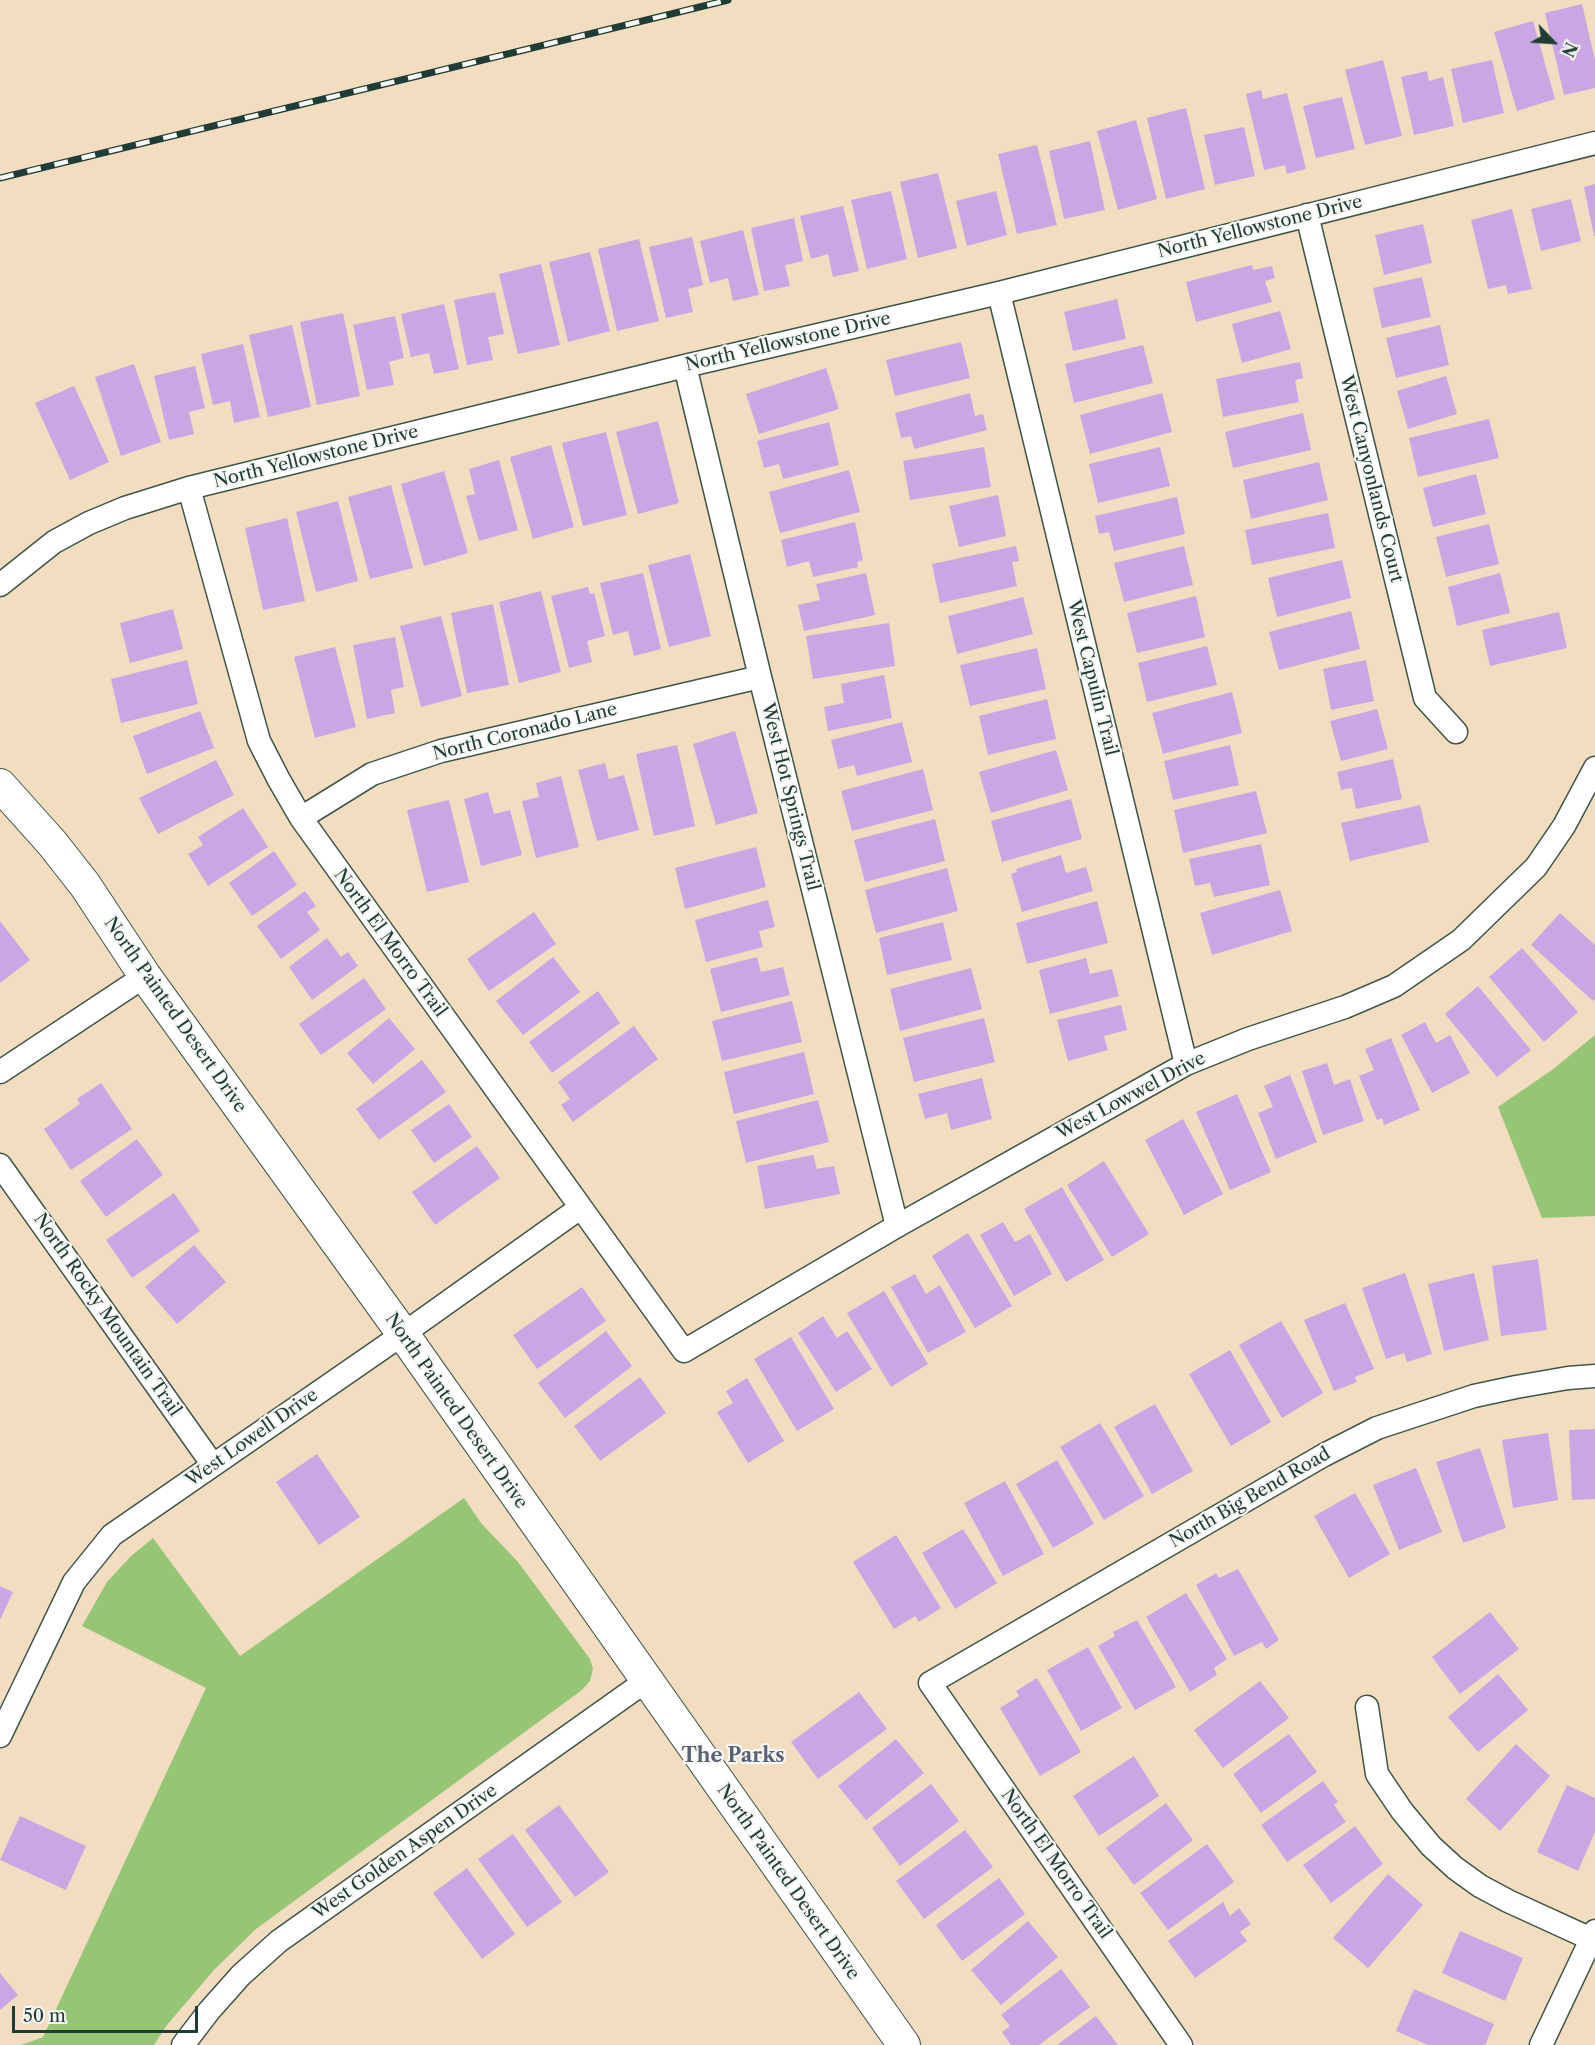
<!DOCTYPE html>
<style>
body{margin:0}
#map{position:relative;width:1595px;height:2045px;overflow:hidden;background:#f2ddc0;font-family:"Libre Caslon Text",serif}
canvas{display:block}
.north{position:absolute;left:1523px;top:12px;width:60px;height:60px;-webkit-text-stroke:4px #f6f6f2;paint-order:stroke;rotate:115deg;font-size:16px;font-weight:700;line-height:24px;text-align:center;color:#1f3d34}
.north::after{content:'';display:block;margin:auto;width:21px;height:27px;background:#1f3d34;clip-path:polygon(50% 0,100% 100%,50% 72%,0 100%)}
.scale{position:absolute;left:12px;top:2006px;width:186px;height:27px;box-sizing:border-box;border:3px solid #1f3d34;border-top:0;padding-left:8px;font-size:18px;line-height:21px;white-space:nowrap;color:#1f3d34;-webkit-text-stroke:4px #f6f6f2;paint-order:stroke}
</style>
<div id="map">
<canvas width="1595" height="2045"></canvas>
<div class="north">N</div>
<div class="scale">50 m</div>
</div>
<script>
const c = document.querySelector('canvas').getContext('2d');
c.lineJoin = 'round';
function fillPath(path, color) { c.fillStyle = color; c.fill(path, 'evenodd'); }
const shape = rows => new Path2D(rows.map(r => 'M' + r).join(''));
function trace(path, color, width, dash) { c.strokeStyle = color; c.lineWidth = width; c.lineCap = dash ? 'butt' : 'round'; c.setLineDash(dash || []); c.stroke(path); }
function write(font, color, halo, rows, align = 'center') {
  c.font = font + ' "Libre Caslon Text",serif'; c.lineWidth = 4.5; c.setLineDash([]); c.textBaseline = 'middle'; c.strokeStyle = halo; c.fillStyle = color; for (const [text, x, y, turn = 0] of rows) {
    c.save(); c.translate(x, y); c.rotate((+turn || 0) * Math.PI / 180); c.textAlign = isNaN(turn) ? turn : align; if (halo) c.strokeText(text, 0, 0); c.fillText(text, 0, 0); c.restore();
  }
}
fillPath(shape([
 [1595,1035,1595,1216,1542,1218,1498,1107,1552,1070],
 [464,1498,481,1523,518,1562,590,1659,593,1669,590,1681,582,1690,256,1929,214,1970,167,2025,154,2045,21,2045,43,2037,206,1688,82,1626,107,1582,130,1557,153,1538,240,1656]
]), '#96c675');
fillPath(shape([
 [1582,4,1595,60,1595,88,1564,95,1545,13],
 [1533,21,1555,99,1517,111,1494,32],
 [1383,60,1402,136,1365,145,1345,70],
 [1492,60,1504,113,1463,123,1451,69],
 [1427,71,1429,81,1443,77,1454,126,1414,135,1401,77],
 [1261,90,1263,99,1287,93,1306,169,1287,174,1285,165,1264,170,1246,94],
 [1342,97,1355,149,1316,158,1303,106],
 [1186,108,1205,189,1166,199,1147,118],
 [1136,120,1157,199,1118,210,1097,131],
 [1244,127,1255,176,1215,185,1204,135],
 [1090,141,1105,210,1064,219,1049,151],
 [1037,145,1057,225,1017,234,998,154],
 [938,173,957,248,918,258,900,182],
 [1595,184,1595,236,1594,236,1584,187],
 [891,191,907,259,867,269,851,200],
 [996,191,1007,235,967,246,956,201],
 [1571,199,1581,241,1541,251,1531,209],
 [843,206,859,271,833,277,828,254,811,259,800,216],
 [1512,209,1532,289,1508,294,1506,285,1488,289,1471,220],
 [794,218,803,261,785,265,790,286,764,291,751,228],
 [1423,224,1432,263,1384,275,1375,235],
 [743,230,759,295,733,301,728,278,710,283,700,241],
 [692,237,703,285,688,289,693,312,666,318,649,247],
 [639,239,659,321,617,331,598,249],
 [590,252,610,331,568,342,549,262],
 [541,264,560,345,518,354,499,274],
 [1252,265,1253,270,1272,266,1275,278,1265,281,1272,302,1196,322,1186,282],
 [1422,277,1431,317,1382,328,1373,288],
 [495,292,504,334,488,337,493,360,467,365,454,300],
 [1117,299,1126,339,1073,351,1064,312],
 [444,304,459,369,434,374,429,353,411,357,401,314],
 [1280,311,1291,349,1242,363,1232,324],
 [343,313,360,396,317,405,300,322],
 [395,316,404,358,389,362,394,385,367,390,353,325],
 [292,325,311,407,268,417,249,335],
 [1440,325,1449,365,1396,378,1386,338],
 [961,342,970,378,895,396,886,360],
 [243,344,260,417,234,423,230,401,213,405,201,354],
 [1143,345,1153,383,1074,403,1065,364],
 [1300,362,1303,378,1295,380,1299,402,1223,417,1216,379],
 [134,364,161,442,121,456,95,377],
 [195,366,205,408,189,412,194,434,169,440,154,376],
 [826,368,839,409,759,434,746,394],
 [1446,376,1457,414,1408,429,1397,391],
 [74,386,109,462,70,480,35,403],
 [970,393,975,416,983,414,987,430,914,449,911,436,901,438,895,413],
 [1162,393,1172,432,1090,454,1080,415],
 [1303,413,1311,450,1233,468,1225,432],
 [1489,419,1499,458,1418,477,1409,438],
 [658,421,679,503,638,514,616,432],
 [829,422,839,465,783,479,779,464,764,468,757,441],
 [606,432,627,515,583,526,562,443],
 [551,445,574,527,533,539,510,457],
 [984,447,991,487,910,500,903,461],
 [1160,447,1170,486,1098,503,1089,464],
 [499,460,518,530,479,541,466,496,475,494,469,469],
 [1319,462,1328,500,1251,519,1243,480],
 [849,470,860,512,780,533,769,492],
 [444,471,468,553,424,566,401,484],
 [1476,474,1486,514,1433,527,1423,488],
 [391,485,413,568,370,579,348,497],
 [998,495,1006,536,959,547,949,506],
 [1177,497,1185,534,1114,551,1109,532,1099,534,1095,516],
 [338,501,358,581,316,592,296,512],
 [1328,513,1335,548,1252,565,1245,530],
 [287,518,305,601,263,610,245,528],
 [855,522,863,560,857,562,858,567,813,577,809,561,787,567,781,540],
 [1489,524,1499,564,1446,577,1436,537],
 [1016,546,1019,561,1012,562,1017,586,940,603,932,564],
 [1184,546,1193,585,1124,602,1114,563],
 [690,554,711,636,669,647,648,565],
 [1342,560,1351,598,1277,617,1268,578],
 [643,573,661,649,634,656,628,631,613,635,600,583],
 [866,573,875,615,804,631,798,605,820,600,816,584],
 [1500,573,1510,613,1457,626,1448,587],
 [588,587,590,594,594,593,605,636,587,641,592,662,569,668,551,596],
 [541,591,561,672,519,683,499,602],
 [1196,596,1205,637,1137,653,1127,613],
 [1023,597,1033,634,957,654,948,616],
 [493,604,509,685,467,693,451,613],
 [173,609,183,649,130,663,120,623],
 [1351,611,1360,649,1279,670,1269,632],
 [1559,612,1567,648,1490,666,1482,630],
 [441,616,462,696,421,707,400,626],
 [889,623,895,666,813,679,806,636],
 [395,637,404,687,391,690,395,713,367,719,353,645],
 [1207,646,1217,685,1147,702,1138,663],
 [335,647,356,727,315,738,294,657],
 [1037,648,1046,689,970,706,960,665],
 [187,660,198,704,121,723,111,679],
 [1366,660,1374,701,1331,710,1323,669],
 [884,675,892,718,828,731,824,707,844,703,841,684],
 [1232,692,1242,733,1163,754,1152,713],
 [1047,699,1056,739,988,755,979,716],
 [1377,709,1388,749,1341,761,1330,721],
 [200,711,214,748,147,774,133,736],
 [902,722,912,762,857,776,854,765,838,769,831,740],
 [735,731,758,813,716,825,693,744],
 [677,745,695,826,654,836,636,754],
 [1230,745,1239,785,1173,800,1164,761],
 [1056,750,1068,790,991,813,979,772],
 [1393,759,1402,799,1356,809,1352,788,1341,790,1337,772],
 [216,760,234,795,158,834,139,798],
 [605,763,609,779,624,775,639,830,597,841,578,770],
 [923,769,933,810,852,831,841,791],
 [561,776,579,847,536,858,522,801,539,797,536,783],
 [1256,791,1267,833,1183,853,1174,810],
 [488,792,494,814,510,810,522,855,481,866,464,799],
 [1071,799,1082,839,1002,862,991,821],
 [449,800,469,882,427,892,407,810],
 [1420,805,1429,842,1350,861,1341,823],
 [243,808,268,847,208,886,188,854,203,845,198,837],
 [935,819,945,861,865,882,854,840],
 [1261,844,1270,885,1214,897,1210,883,1195,886,1189,859],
 [756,847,766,887,685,909,675,868],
 [274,851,297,885,252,916,229,883],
 [1061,855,1066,873,1086,867,1093,891,1022,912,1011,874,1017,872,1016,869],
 [947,868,958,911,876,933,865,890],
 [1280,890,1292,931,1212,955,1200,913],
 [305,891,316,906,307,912,320,930,281,959,257,926],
 [768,900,775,927,759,931,763,947,706,962,695,920],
 [1097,901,1108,943,1027,964,1016,923],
 [534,912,556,944,489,991,467,959],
 [1560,913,1595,945,1595,999,1593,1001,1531,945],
 [0,921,30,960,0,983],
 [943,922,952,960,887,975,879,938],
 [327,938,341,957,348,952,358,966,312,1000,289,967],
 [1522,948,1578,1012,1544,1042,1489,977],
 [553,957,580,992,523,1035,496,1001],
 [757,957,761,972,783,967,790,995,721,1012,710,969],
 [1086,958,1090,974,1112,969,1119,996,1050,1014,1039,970],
 [971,968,982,1009,900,1031,890,989],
 [364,978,386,1009,321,1055,299,1024],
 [1478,986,1531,1050,1497,1077,1445,1014],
 [598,991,620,1023,552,1073,529,1042],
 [792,1001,802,1042,722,1061,712,1021],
 [1121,1005,1127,1030,1104,1036,1108,1050,1068,1061,1057,1020],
 [389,1018,415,1049,373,1084,347,1053],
 [984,1018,995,1062,914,1082,903,1038],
 [1425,1022,1436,1043,1450,1035,1470,1073,1432,1093,1401,1035],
 [634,1026,658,1059,573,1122,561,1105,570,1099,558,1082],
 [1391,1038,1420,1110,1384,1125,1382,1118,1377,1120,1359,1076,1374,1070,1365,1049],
 [804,1052,814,1094,734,1114,724,1072],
 [422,1060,446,1092,379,1140,356,1109],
 [1327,1063,1334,1085,1350,1079,1364,1121,1323,1135,1302,1071],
 [1290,1075,1317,1142,1276,1159,1258,1113,1273,1107,1264,1086],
 [982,1078,992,1119,951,1130,947,1113,925,1119,918,1094],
 [101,1083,132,1129,71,1170,44,1129,80,1104,77,1099],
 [1237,1094,1271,1172,1230,1190,1196,1112],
 [818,1100,829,1142,746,1163,736,1121],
 [449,1104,472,1137,434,1163,411,1130],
 [1183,1119,1223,1194,1184,1215,1145,1140],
 [137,1139,163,1175,106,1217,80,1181],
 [477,1146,500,1178,435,1225,412,1192],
 [813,1155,817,1169,834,1166,840,1194,765,1209,757,1166],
 [1104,1161,1149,1234,1112,1257,1067,1185],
 [1062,1187,1104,1260,1066,1282,1024,1209],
 [174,1193,200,1231,132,1278,106,1240],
 [1003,1222,1015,1242,1030,1234,1052,1274,1014,1296,980,1235],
 [968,1233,1012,1306,975,1328,932,1256],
 [194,1245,226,1282,177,1324,145,1287],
 [1538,1259,1547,1330,1501,1336,1492,1266],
 [1405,1273,1432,1354,1407,1362,1404,1353,1386,1359,1362,1288],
 [1474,1273,1489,1340,1444,1351,1428,1284],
 [915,1274,926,1294,940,1285,966,1332,928,1353,891,1287],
 [582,1287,606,1321,537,1369,513,1335],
 [884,1291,928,1364,891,1387,847,1313],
 [1345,1303,1374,1369,1355,1377,1357,1382,1334,1391,1304,1320],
 [823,1316,837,1338,847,1331,872,1369,836,1392,798,1333],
 [1281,1321,1323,1393,1282,1418,1239,1345],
 [606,1331,632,1366,565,1418,538,1383],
 [791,1337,834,1409,797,1431,754,1359],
 [1230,1350,1271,1422,1231,1446,1189,1374],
 [640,1377,666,1413,600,1461,574,1426],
 [747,1378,784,1441,748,1463,717,1412,733,1403,726,1391],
 [1155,1404,1193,1471,1152,1494,1114,1427],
 [1100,1423,1144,1496,1104,1520,1060,1447],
 [1595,1429,1595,1499,1572,1500,1569,1430],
 [1548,1433,1558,1500,1513,1508,1502,1440],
 [1480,1448,1506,1528,1463,1543,1436,1462],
 [317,1454,360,1517,319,1545,276,1482],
 [1057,1460,1094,1524,1053,1548,1016,1484],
 [1416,1468,1442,1532,1399,1550,1373,1485],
 [1005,1481,1044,1554,1003,1576,964,1503],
 [1355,1493,1390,1554,1349,1578,1314,1516],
 [963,1529,997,1583,955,1609,922,1553],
 [896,1535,941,1608,919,1622,915,1616,894,1629,853,1562],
 [1238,1569,1279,1640,1266,1649,1262,1642,1234,1656,1196,1585,1216,1573,1219,1578],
 [0,1586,13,1592,0,1620],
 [1186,1593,1227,1659,1214,1668,1217,1675,1190,1692,1146,1617],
 [1490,1612,1519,1649,1460,1694,1432,1657],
 [1137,1620,1176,1687,1135,1710,1098,1646,1115,1636,1113,1632],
 [1088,1647,1122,1708,1081,1731,1047,1670],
 [1498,1674,1528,1710,1478,1752,1448,1717],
 [1037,1678,1081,1752,1040,1776,1000,1708,1019,1696,1016,1691],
 [1260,1681,1289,1718,1223,1768,1194,1730],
 [859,1692,887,1729,818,1779,791,1742],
 [1289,1734,1317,1772,1261,1813,1233,1774],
 [896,1739,924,1773,866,1820,838,1786],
 [1516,1744,1550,1776,1500,1831,1466,1799],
 [1134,1756,1159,1796,1099,1836,1073,1796],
 [1323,1781,1338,1802,1334,1805,1346,1822,1287,1862,1261,1825],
 [931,1784,959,1821,900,1866,872,1828],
 [1567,1785,1595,1798,1595,1832,1578,1871,1537,1852],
 [1166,1803,1193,1840,1134,1885,1106,1848],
 [559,1805,609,1872,575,1897,525,1830],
 [20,1816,86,1846,66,1890,0,1860],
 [1355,1826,1383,1864,1331,1903,1303,1865],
 [965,1830,993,1867,924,1919,896,1881],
 [513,1834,562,1902,527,1927,478,1859],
 [1207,1844,1234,1882,1168,1930,1140,1893],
 [467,1868,515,1934,482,1959,433,1893],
 [1388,1874,1423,1905,1368,1968,1333,1938],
 [999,1878,1025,1914,962,1961,936,1925],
 [1223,1902,1230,1916,1239,1908,1251,1924,1240,1932,1247,1941,1195,1978,1168,1941],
 [1028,1921,1058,1957,1001,2005,971,1970],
 [1460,1931,1523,1958,1505,2001,1442,1973],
 [1061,1969,1090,2007,1039,2045,1011,2045,1002,2032,1010,2026,1001,2015],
 [0,1973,18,1995,0,2010],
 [1414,1989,1494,2024,1485,2045,1428,2045,1396,2031],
 [1096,2016,1118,2045,1057,2045]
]), '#cba6e4');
const street = shape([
 [1307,215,1425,698,1456,732],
 [999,293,1186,1064],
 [685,366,760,677,897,1226],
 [189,488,259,741,279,780,301,818,684,1351,897,1226,1186,1064,1248,1039,1345,1007,1394,986,1461,940,1536,867,1564,826,1595,768],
 [0,585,54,542,89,523,125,508,189,488,685,366,999,293,1595,143],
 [301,818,372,774,441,751,760,677],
 [0,1072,145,976],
 [0,1165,213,1465],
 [1367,1707,1377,1774,1402,1811,1431,1846,1455,1868,1480,1886,1508,1901,1591,1939],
 [0,1736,74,1582,112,1535,403,1334,580,1208],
 [183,2045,209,2011,241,1975,279,1941,646,1681],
 [1181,2045,930,1683,1324,1455,1377,1428,1474,1396,1516,1387,1568,1378,1595,1376],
 [1541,2045,1595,1931]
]);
const secondary = shape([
 [0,785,52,843,85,885,145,976,403,1334,904,2045]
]);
trace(street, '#3f5549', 25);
trace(secondary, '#3f5549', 34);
trace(street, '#fff', 22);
trace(secondary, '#fff', 32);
const rail = shape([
 [0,178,728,0]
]);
trace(rail, '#1f3d34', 7);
trace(rail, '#f6f6f2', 4.5, [14]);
write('18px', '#1f3d34', '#f6f6f2', [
 ["North Yellowstone Drive",1260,227,-14],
 ["North Yellowstone Drive",788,342,-13],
 ["North Yellowstone Drive",316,457,-14],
 ["West Canyonlands Court",1371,479,76],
 ["West Capulin Trail",1092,678,76],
 ["North Coronado Lane",525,732,-14],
 ["West Hot Springs Trail",790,797,76],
 ["North El Morro Trail",390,943,54],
 ["North Painted Desert Drive",175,1015,55],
 ["West Lowwel Drive",1131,1096,-28],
 ["North Rocky Mountain Trail",107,1315,55],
 ["North Painted Desert Drive",456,1411,55],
 ["West Lowell Drive",252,1438,-35],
 ["North Big Bend Road",1250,1498,-30],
 ["West Golden Aspen Drive",405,1852,-35],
 ["North El Morro Trail",1056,1864,55],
 ["North Painted Desert Drive",788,1882,55]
]);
write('bold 20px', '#5b6272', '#f6f6f2', [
 ["The Parks",733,1756]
]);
</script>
